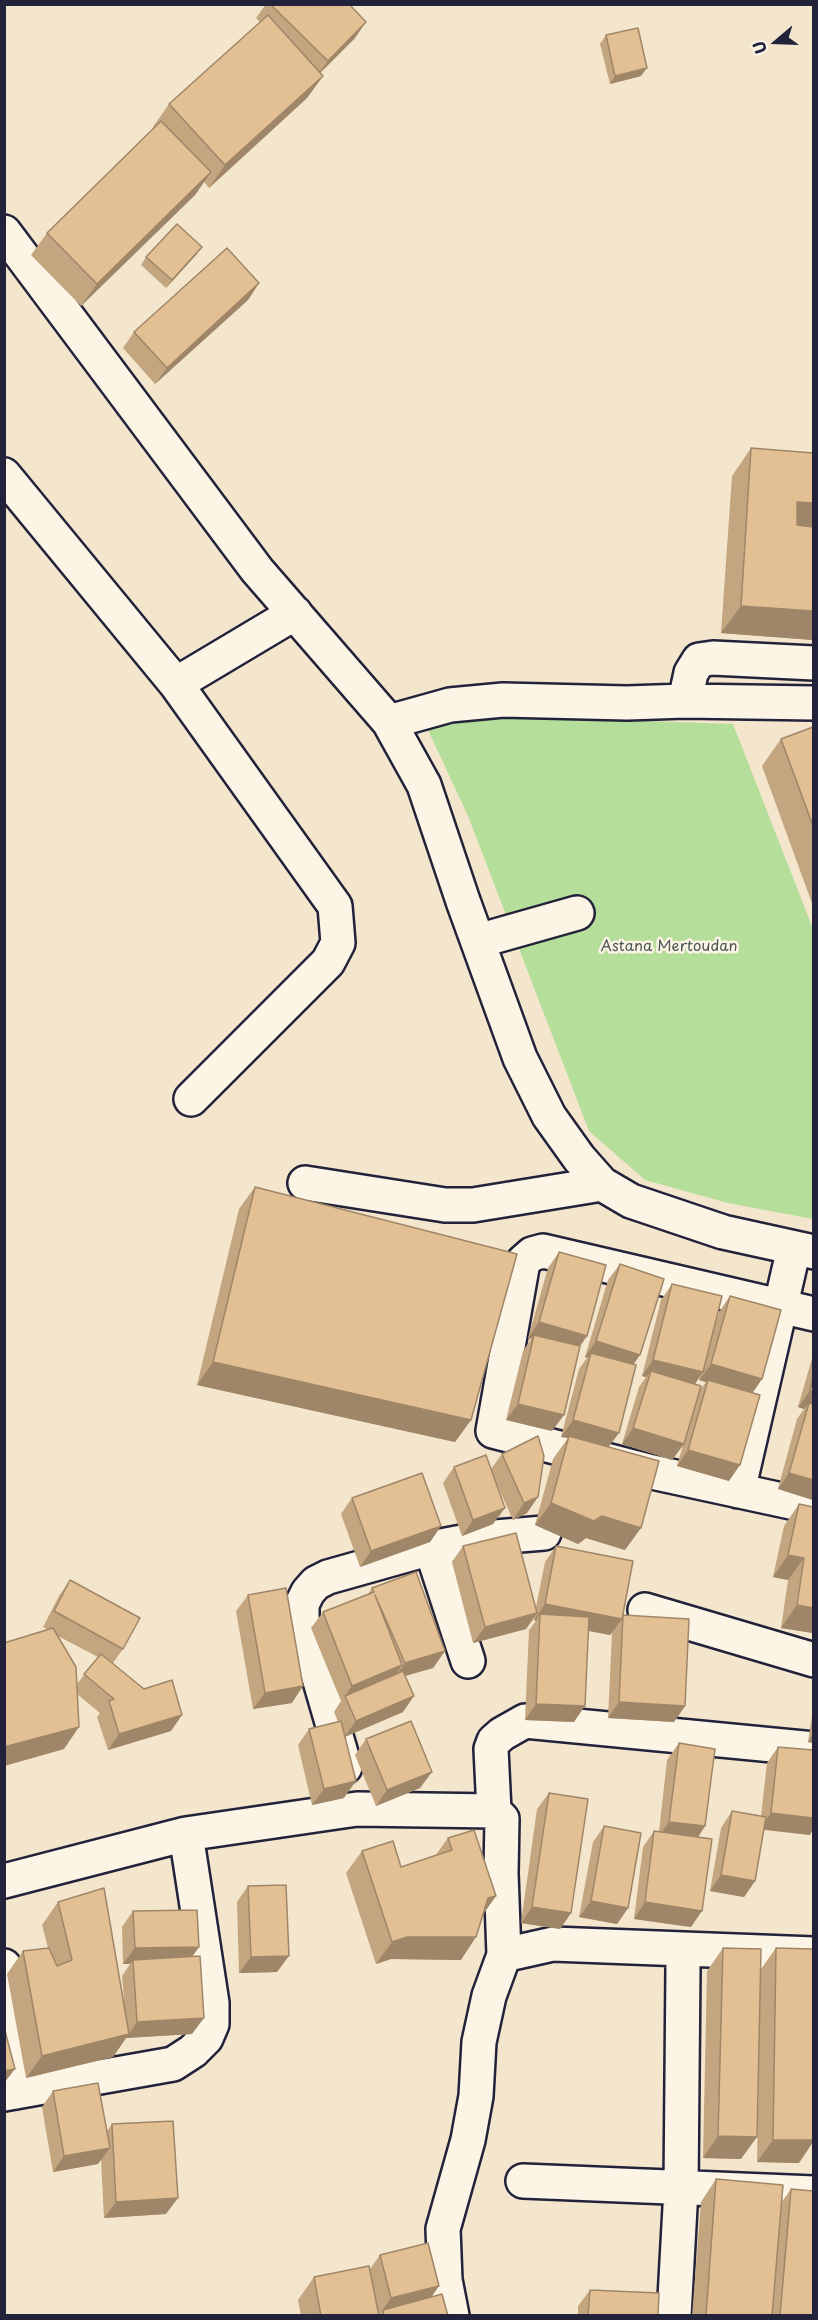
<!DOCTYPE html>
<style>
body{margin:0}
#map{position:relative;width:818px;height:2320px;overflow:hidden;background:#f4e5cd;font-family:"Playpen Sans",sans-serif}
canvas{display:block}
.frame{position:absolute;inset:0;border:6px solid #22223b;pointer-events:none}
.north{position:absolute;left:746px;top:12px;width:60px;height:60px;-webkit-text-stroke:4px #fcf5e5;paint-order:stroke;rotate:251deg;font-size:16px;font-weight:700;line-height:24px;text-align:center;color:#22223b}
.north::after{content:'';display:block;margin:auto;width:21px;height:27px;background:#22223b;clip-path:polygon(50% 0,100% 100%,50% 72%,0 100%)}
</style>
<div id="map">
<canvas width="818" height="2320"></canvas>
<div class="frame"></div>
<div class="north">U</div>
</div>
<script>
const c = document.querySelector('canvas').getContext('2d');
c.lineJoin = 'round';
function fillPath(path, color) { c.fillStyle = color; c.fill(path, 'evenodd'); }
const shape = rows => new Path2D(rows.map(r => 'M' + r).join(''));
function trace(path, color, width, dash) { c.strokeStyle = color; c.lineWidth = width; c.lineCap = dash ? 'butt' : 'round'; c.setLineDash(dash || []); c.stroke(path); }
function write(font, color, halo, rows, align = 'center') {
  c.font = font + ' "Playpen Sans",sans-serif'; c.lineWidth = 5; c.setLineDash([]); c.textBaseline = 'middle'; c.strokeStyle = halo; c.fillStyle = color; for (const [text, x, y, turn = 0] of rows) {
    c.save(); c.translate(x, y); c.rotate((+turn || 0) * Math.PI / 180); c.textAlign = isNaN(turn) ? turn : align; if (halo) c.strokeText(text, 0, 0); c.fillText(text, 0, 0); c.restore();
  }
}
fillPath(shape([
 [535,717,733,724,813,929,813,1219,728,1203,645,1180,589,1131,468,816,428,730,469,719]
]), '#b5de9a');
const minor = shape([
 [4,232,257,570,389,722,424,785,463,901,520,1058,549,1116,579,1158,602,1184,631,1201,723,1232,814,1252],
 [4,475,176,684],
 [685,701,691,673,699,660,713,658,814,663],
 [389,722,450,705,503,700,627,703,685,701,814,703],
 [478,941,577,913],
 [191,1099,328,962,338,943,335,906,176,684,295,613],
 [305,1183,445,1205,473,1205,602,1184],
 [814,1314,543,1251,532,1254,523,1262,493,1431,652,1472,814,1507],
 [738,1491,794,1248],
 [431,1548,468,1661],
 [645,1610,814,1660],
 [345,1767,302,1619,302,1604,308,1592,316,1583,328,1577,431,1548,483,1538,544,1533],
 [494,1811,491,1749,494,1741,502,1734,525,1721,814,1749],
 [4,1881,186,1834,357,1809,494,1811,502,1819,501,1873,504,1955],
 [4,1966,16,2092],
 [4,2094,173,2064,193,2051,206,2038,212,2024,212,2003,186,1834],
 [523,2181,814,2193],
 [452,2316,445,2280,443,2229,468,2140,476,2096,479,2042,489,1996,504,1955,553,1944,814,1954],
 [674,2316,681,2189,683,1966]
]);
trace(minor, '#22223b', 38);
trace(minor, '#fcf5e5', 33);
fillPath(shape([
 [266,4,349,4,355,38,320,73,323,76,307,98,209,188,204,182,195,195,81,306,31,255,47,233,154,128,153,127,169,104,260,22,256,18],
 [606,35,641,76,610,84,600,44],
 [202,247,196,255,166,288,141,265,146,257],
 [259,283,248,300,155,384,123,348,134,332],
 [751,448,813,640,721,633,732,476],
 [813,727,813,906,762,766,781,739],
 [255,1187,471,1420,455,1442,197,1385,239,1209],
 [559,1252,580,1346,552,1431,506,1420,523,1351,531,1339,528,1338,548,1268],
 [620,1264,633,1365,609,1447,625,1550,586,1538,578,1544,535,1525,553,1459,568,1438,561,1437,579,1369,587,1358,585,1357,608,1280],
 [672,1284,712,1336,719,1312,730,1296,762,1379,752,1393,729,1481,677,1466,683,1445,672,1460,622,1444,639,1387,646,1377,642,1376,661,1300],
 [700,1376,699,1380,706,1382,700,1390,695,1384],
 [813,1355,813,1500,778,1489,797,1419,804,1409,798,1407],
 [538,1436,527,1513,513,1520,494,1478,493,1524,462,1536,443,1483,454,1467,491,1469,502,1454],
 [352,1498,441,1526,430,1542,360,1567,341,1514],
 [799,1504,813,1633,781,1628,788,1580,773,1577,784,1526],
 [463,1546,536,1607,545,1562,556,1546,622,1617,623,1615,685,1706,674,1722,608,1718,612,1633,610,1635,588,1631,574,1722,525,1720,529,1630,536,1621,534,1620,534,1618,526,1629,473,1643,452,1562],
 [70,1580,123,1649,113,1663,171,1731,108,1750,97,1717,100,1713,77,1694,64,1749,4,1766,4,1643,48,1630,43,1627,59,1596],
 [56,1635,98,1657,77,1684],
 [372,1588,445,1651,433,1668,405,1676,403,1712,345,1737,344,1798,312,1805,298,1745,309,1729,338,1722,334,1712,341,1701,311,1628,323,1612,368,1594],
 [248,1595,292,1703,253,1709,236,1611],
 [813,1709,813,1743,808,1742],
 [366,1739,420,1788,376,1806,355,1755],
 [679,1743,705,1826,698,1837,691,1927,634,1919,643,1847,654,1831,659,1832,667,1760],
 [778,1747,810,1835,764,1830,755,1881,744,1897,710,1891,721,1828,732,1811,761,1816,767,1763],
 [549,1793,571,1913,560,1929,521,1923,537,1809],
 [604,1826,628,1908,617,1924,579,1917,593,1842],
 [448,1838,496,1896,484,1913,461,1960,391,1959,376,1964,346,1873,362,1851,401,1867,435,1856],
 [248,1886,277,1972,239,1973,237,1902],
 [58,1902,124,2001,122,1976,130,1964,123,1964,122,1927,133,1911,199,1947,192,1957,192,2034,126,2038,113,2057,26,2078,7,1974,23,1951,48,1948,42,1925],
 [723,1948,761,1969,776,1948,799,2163,757,2162,759,2056,741,2159,703,2158,707,1971],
 [53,2091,107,2131,112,2124,166,2214,104,2218,101,2159,98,2164,53,2172,42,2107],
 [716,2179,781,2203,791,2189,813,2316,692,2316,701,2202],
 [380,2255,432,2296,384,2316,301,2316,298,2300,314,2277,370,2269],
 [590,2290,658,2316,578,2316,578,2306]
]), '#c3a57f');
fillPath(shape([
 [366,22,355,38,316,77,328,61],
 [647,68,641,76,610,84,615,76],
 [323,76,307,98,209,188,225,165],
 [211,172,195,195,81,306,97,284],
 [202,247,196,255,166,288,172,280],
 [259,283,248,300,155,384,167,368],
 [797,502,813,503,813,532,777,530],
 [741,606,813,611,813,640,721,633],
 [539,1322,587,1336,576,1352,534,1335,531,1339,528,1338],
 [596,1341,640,1355,629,1371,591,1353,587,1358,585,1357],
 [653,1360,703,1372,692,1388,651,1371,646,1377,642,1376],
 [213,1362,471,1420,455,1442,197,1385],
 [711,1364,762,1379,751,1395,708,1380,706,1382,699,1380],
 [810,1391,813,1392,813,1411,809,1403,804,1409,798,1407],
 [518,1404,564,1415,552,1431,506,1420],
 [573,1420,619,1433,607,1449,569,1436,568,1438,561,1437],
 [633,1428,684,1444,672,1460,622,1444],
 [688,1450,740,1465,729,1481,677,1466],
 [789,1473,813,1480,813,1500,778,1489],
 [538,1497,527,1513,513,1520,524,1503],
 [551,1503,602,1516,641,1528,625,1550,586,1538,578,1544,535,1525],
 [505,1508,493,1524,462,1536,473,1520],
 [441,1526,430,1542,360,1567,371,1551],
 [788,1555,804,1558,788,1580,773,1577],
 [545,1604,622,1619,610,1635,540,1621,540,1614,536,1621,534,1620],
 [797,1605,813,1608,813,1633,781,1628],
 [537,1613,526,1629,473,1643,485,1627],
 [445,1651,433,1668,394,1679,405,1663],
 [402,1665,391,1682,345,1696,352,1686],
 [303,1686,292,1703,253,1709,265,1693],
 [414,1696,403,1712,344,1737,356,1721],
 [619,1702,685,1706,674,1722,608,1718],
 [536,1704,585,1706,574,1722,525,1720],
 [182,1715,171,1731,108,1750,119,1734],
 [79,1727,64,1749,4,1766,4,1747],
 [813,1734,813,1743,808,1742],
 [432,1772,420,1788,376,1806,387,1790],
 [356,1781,344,1798,312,1805,324,1789],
 [771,1813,813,1818,813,1829,810,1835,760,1829],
 [669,1822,705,1826,694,1843,658,1838],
 [721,1875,755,1881,744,1897,710,1891],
 [496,1896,480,1918,488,1898],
 [591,1901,628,1908,617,1924,579,1917],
 [645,1902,702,1911,691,1927,634,1919],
 [532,1907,571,1913,560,1929,521,1923],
 [407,1937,476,1937,461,1960,391,1959,376,1964,392,1942],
 [199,1947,187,1963,133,1960,130,1964,123,1964,135,1948],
 [289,1956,277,1972,239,1973,251,1957],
 [204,2018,192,2034,126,2038,113,2057,26,2078,42,2056,129,2034,137,2022],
 [15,2069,4,2083,4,2071],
 [718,2136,757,2137,741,2159,703,2158],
 [773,2140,813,2140,813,2142,799,2163,757,2162],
 [110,2148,98,2164,53,2172,64,2156],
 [178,2198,166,2214,104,2218,116,2202],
 [439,2286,428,2302,383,2310,380,2314,391,2298]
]), '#9f8668');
const building = shape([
 [270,4,349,4,366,22,328,61,270,4],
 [268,15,323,76,225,165,169,104,268,15],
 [638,28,647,68,615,76,606,35,638,28],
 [161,121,211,172,97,284,47,233,161,121],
 [177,224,202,247,172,280,146,257,177,224],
 [227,248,259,283,167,368,134,332,227,248],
 [751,448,813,453,813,503,797,502,797,525,813,527,813,611,741,606,751,448],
 [813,727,813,826,781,739,813,727],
 [255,1187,517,1254,471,1420,213,1362,255,1187],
 [559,1252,606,1265,587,1336,539,1322,559,1252],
 [620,1264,664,1279,640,1355,596,1341,620,1264],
 [672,1284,722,1296,703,1372,653,1360,672,1284],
 [730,1296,781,1310,762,1379,711,1364,730,1296],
 [534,1335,580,1346,564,1415,518,1404,534,1335],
 [591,1353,636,1365,619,1433,573,1420,591,1353],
 [651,1371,701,1386,684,1444,633,1428,651,1371],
 [813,1377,813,1392,810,1391,813,1377],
 [708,1380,760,1395,740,1465,688,1450,708,1380],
 [809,1403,813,1404,813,1480,789,1473,809,1403],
 [538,1436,544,1456,538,1497,524,1503,502,1454,538,1436],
 [569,1436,659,1461,641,1528,602,1516,594,1521,551,1503,569,1436],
 [486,1455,505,1508,473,1520,454,1467,486,1455],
 [422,1473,441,1526,371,1551,352,1498,422,1473],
 [799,1504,813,1507,813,1608,797,1605,804,1558,788,1555,799,1504],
 [516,1533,537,1613,485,1627,463,1546,516,1533],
 [556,1546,633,1561,622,1619,545,1604,556,1546],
 [416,1572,445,1651,405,1663,375,1595,402,1665,352,1686,323,1612,374,1592,372,1588,416,1572],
 [70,1580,140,1618,123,1649,54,1611,70,1580],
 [286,1588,303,1686,265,1693,248,1595,286,1588],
 [540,1614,589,1617,585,1706,536,1704,540,1614],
 [623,1615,689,1619,685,1706,619,1702,623,1615],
 [53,1628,76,1667,79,1727,4,1747,4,1643,53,1628],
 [101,1654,144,1689,172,1680,182,1715,119,1734,109,1701,114,1699,84,1674,101,1654],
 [403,1671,414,1696,356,1721,345,1696,403,1671],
 [341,1721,356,1781,324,1789,309,1729,341,1721],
 [411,1721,432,1772,387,1790,366,1739,411,1721],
 [679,1743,715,1749,705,1826,669,1822,679,1743],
 [778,1747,813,1750,813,1818,771,1813,778,1747],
 [549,1793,588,1799,571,1913,532,1907,549,1793],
 [732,1811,766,1817,755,1881,721,1875,732,1811],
 [604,1826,641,1833,628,1908,591,1901,604,1826],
 [474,1830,496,1896,488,1898,476,1937,407,1937,392,1942,362,1851,393,1841,401,1867,452,1850,448,1838,474,1830],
 [654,1831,712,1839,702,1911,645,1902,654,1831],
 [286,1885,289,1956,251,1957,248,1886,286,1885],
 [104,1888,129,2034,42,2056,23,1951,49,1948,57,1966,72,1960,58,1902,104,1888],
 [197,1910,199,1947,135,1948,133,1911,197,1910],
 [723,1948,761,1949,757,2137,718,2136,723,1948],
 [776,1948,813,1949,813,2140,773,2140,776,1948],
 [200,1956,204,2018,137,2022,133,1960,200,1956],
 [4,2027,15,2069,4,2071,4,2027],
 [98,2083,110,2148,64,2156,53,2091,98,2083],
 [173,2121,178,2198,116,2202,112,2124,173,2121],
 [716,2179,783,2185,772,2316,706,2316,716,2179],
 [791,2189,813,2191,813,2316,780,2316,791,2189],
 [428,2243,439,2286,391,2298,380,2255,428,2243],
 [369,2266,379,2316,321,2316,314,2277,369,2266],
 [590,2290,659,2293,658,2316,588,2316,590,2290],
 [442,2294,448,2316,384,2316,383,2310,442,2294]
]);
fillPath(building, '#e3c094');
trace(building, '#9f8668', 1.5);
write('15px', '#4e5a58', '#fcf5e5', [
 ["Astana Mertoudan",669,947]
]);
</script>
